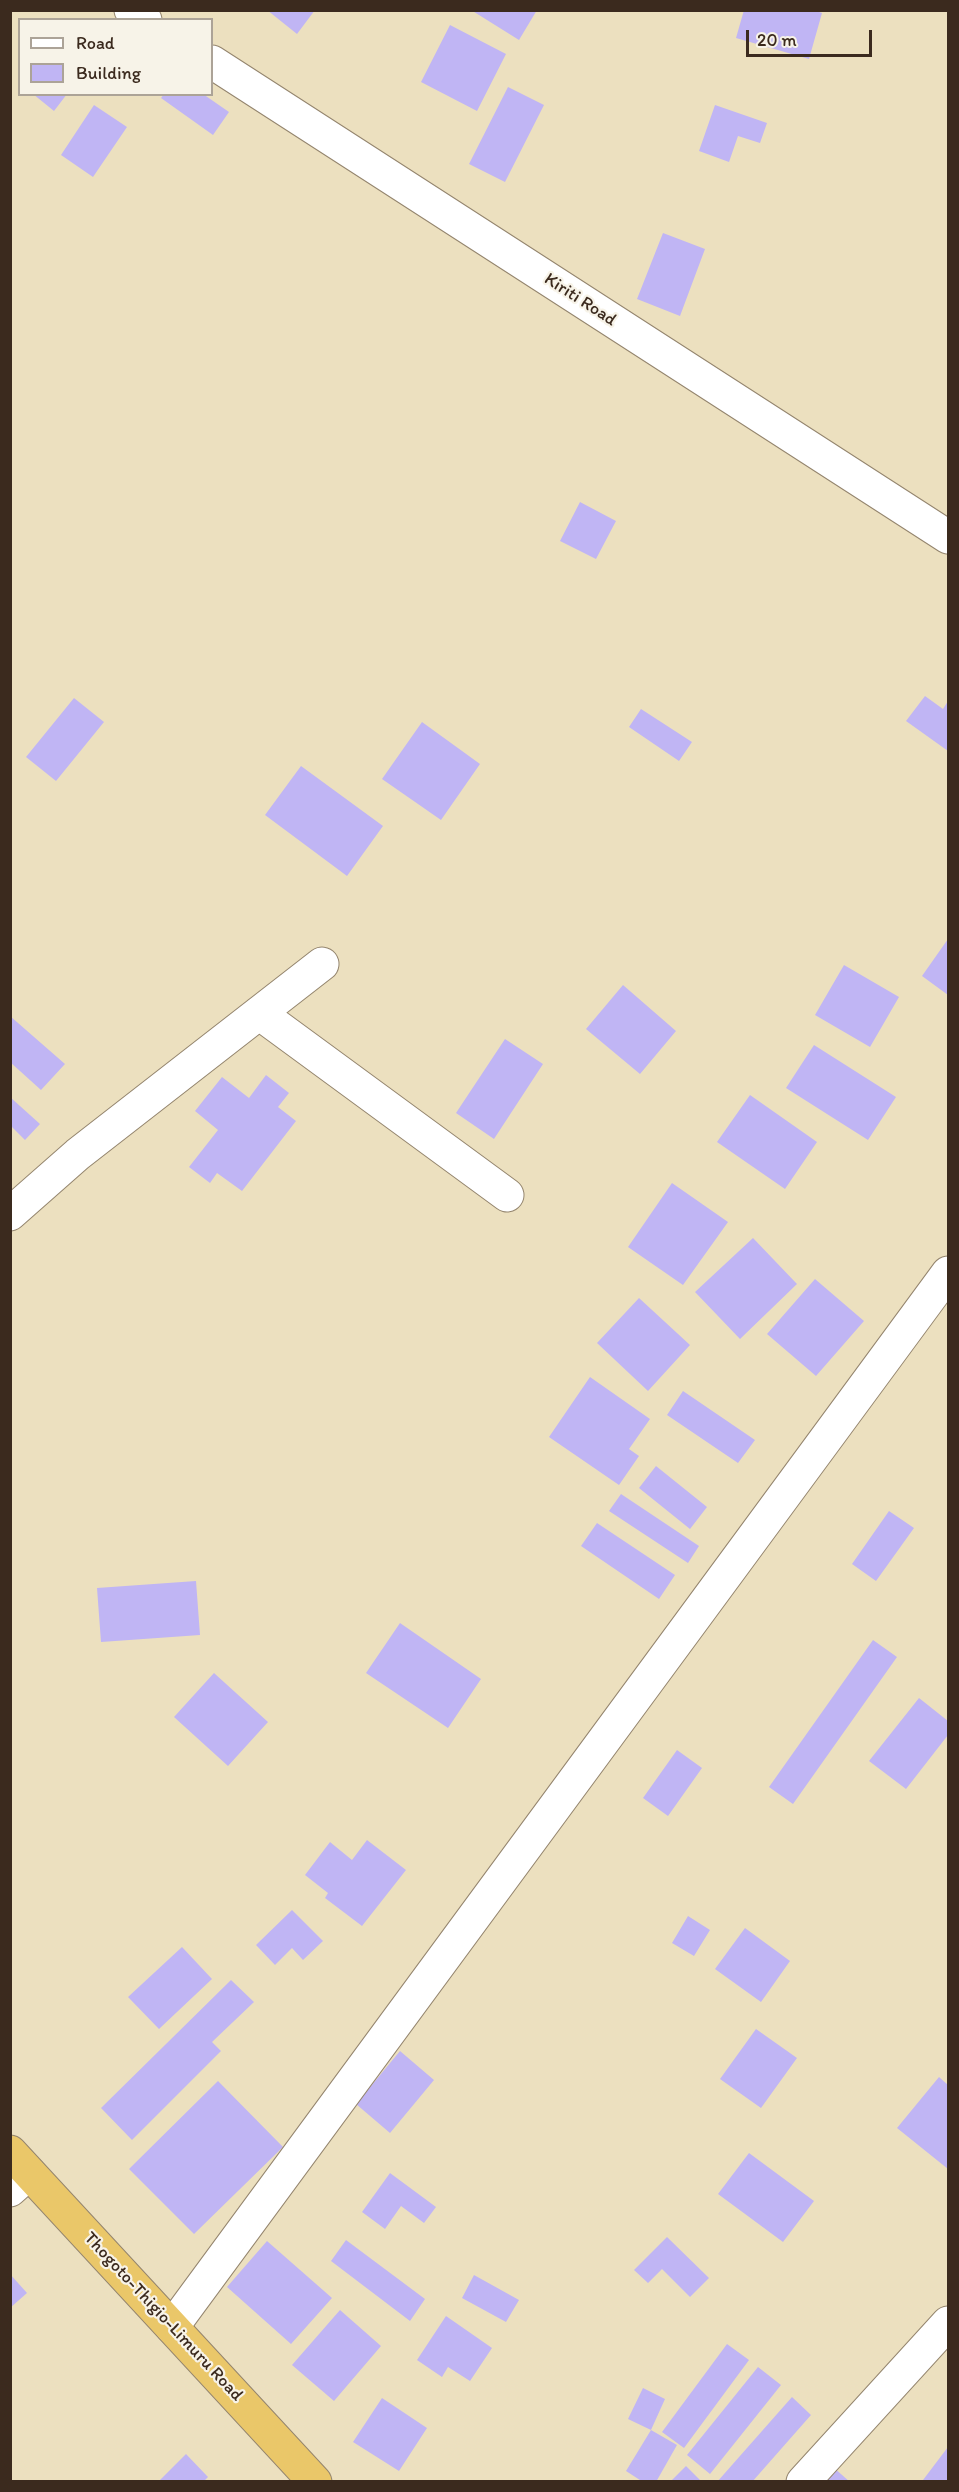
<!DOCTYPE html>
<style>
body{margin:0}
#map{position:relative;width:959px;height:2492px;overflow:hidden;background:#ece0bf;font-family:Itim,sans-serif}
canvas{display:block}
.frame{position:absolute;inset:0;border:12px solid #3b2a1e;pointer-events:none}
.legend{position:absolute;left:18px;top:18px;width:195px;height:78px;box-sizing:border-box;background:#f7f3e8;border:2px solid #aca397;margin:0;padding:8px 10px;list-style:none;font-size:18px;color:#3b2a1e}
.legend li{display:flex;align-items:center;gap:12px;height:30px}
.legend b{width:30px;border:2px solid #aca397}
.scale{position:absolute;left:746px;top:30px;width:126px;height:27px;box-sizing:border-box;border:3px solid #3b2a1e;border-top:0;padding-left:8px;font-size:18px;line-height:21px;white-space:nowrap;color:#3b2a1e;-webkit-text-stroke:4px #f7f3e8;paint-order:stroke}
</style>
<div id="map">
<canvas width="959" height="2492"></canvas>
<div class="frame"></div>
<ul class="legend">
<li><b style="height:8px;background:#fff"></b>Road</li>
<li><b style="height:16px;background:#c0b5f4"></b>Building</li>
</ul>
<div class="scale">20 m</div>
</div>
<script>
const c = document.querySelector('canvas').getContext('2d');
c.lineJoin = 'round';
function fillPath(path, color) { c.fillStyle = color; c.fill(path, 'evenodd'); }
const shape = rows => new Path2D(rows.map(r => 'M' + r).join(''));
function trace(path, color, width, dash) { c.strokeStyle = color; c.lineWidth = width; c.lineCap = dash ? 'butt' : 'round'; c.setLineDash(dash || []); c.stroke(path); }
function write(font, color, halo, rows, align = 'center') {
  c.font = font + ' Itim,sans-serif'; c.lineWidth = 4.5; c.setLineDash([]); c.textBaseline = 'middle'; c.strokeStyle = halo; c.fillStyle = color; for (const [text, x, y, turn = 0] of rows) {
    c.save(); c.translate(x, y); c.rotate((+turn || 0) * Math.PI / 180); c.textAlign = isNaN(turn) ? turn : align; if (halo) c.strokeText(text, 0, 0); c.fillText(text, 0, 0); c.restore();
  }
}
fillPath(shape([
 [267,10,315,10,297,34],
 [471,10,537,10,519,40],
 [744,10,813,10,822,13,809,59,736,38],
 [450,25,506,54,477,111,421,82],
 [508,87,544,105,505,182,469,164],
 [33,94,67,94,54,111],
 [164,94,203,94,229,112,213,135,161,98],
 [94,105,127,127,93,177,61,155],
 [715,105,767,123,760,143,738,136,729,162,699,151],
 [663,233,705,249,680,316,637,299],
 [580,502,616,521,596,559,560,541],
 [925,696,943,709,948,701,948,751,906,721],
 [74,698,104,722,56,781,26,757],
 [641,709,692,742,679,761,629,727],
 [422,722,480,764,441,820,382,779],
 [301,766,383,826,347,876,265,815],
 [948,939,948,995,922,976],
 [844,965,899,997,870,1047,815,1015],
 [623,985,676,1031,640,1074,586,1029],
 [10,1016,65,1064,41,1090,10,1062],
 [505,1039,543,1064,494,1139,456,1113],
 [814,1045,896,1097,868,1140,786,1088],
 [266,1075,289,1093,278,1107,296,1121,242,1191,217,1173,210,1183,189,1167,218,1130,195,1111,222,1077,249,1098],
 [750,1095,817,1142,785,1189,717,1142],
 [10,1097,40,1124,25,1140,12,1127,10,1129],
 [672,1183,728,1222,683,1285,628,1247],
 [753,1238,797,1284,740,1339,695,1292],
 [815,1279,864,1321,816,1376,767,1334],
 [639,1298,690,1345,648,1391,597,1343],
 [590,1377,650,1419,629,1449,639,1456,619,1485,549,1437],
 [683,1391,755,1440,738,1463,667,1415],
 [656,1466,707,1507,690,1529,639,1488],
 [621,1494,699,1546,688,1563,609,1511],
 [889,1511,914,1528,876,1581,852,1564],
 [597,1523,675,1575,659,1599,581,1546],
 [196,1581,200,1635,101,1642,97,1588],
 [400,1623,481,1679,448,1728,366,1673],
 [873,1640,897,1657,793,1804,769,1787],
 [214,1673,268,1722,228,1766,174,1717],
 [919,1698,948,1721,948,1735,906,1789,869,1761],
 [677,1750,702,1768,668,1816,643,1798],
 [367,1840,406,1870,362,1926,325,1898,328,1893,305,1875,330,1842,352,1860],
 [292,1910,323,1941,303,1960,292,1948,275,1965,256,1945],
 [688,1916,710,1930,694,1956,672,1943],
 [745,1928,790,1961,761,2002,715,1969],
 [182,1947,212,1979,159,2029,128,1997],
 [231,1980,254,2002,212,2042,221,2051,132,2140,101,2108],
 [756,2029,797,2058,761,2108,720,2079],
 [400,2051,434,2080,390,2133,356,2104],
 [939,2077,948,2085,948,2169,897,2128],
 [218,2081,283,2147,194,2234,129,2169],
 [749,2153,814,2201,783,2242,718,2194],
 [390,2173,436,2207,424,2223,401,2206,385,2229,362,2212],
 [667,2237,709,2278,690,2297,662,2269,648,2283,634,2270],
 [346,2240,425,2299,410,2321,331,2261],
 [267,2241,332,2298,291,2344,227,2287],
 [10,2274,27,2293,10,2308],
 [474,2275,519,2300,506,2322,462,2298],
 [340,2310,381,2346,334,2401,292,2365],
 [446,2316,492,2348,470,2381,448,2367,442,2377,417,2360],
 [727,2344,749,2360,684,2448,662,2432],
 [758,2367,781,2385,710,2474,687,2455],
 [643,2388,665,2399,651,2430,628,2419],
 [792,2397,811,2415,752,2482,717,2482],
 [382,2398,427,2428,399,2471,353,2442],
 [651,2430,677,2445,656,2482,643,2482,626,2471],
 [948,2447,948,2482,925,2482,923,2480],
 [186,2454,208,2477,203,2482,158,2482],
 [686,2466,702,2482,670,2482],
 [833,2467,850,2482,819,2482]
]), '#c0b5f4');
const street = shape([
 [131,10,145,20],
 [212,62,948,537],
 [259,1013,507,1195],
 [10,1214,78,1154,322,964],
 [10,2190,29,2173],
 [172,2327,948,1273],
 [803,2482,948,2323]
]);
const highway = shape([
 [10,2152,315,2482]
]);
trace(street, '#94856e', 35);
trace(highway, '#94856e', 35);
trace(street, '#fff', 33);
trace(highway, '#eac769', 33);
write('18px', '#3b2a1e', '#f7f3e8', [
 ["Kiriti Road",580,300,33],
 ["Thogoto-Thigio-Limuru Road",163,2317,47]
]);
</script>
